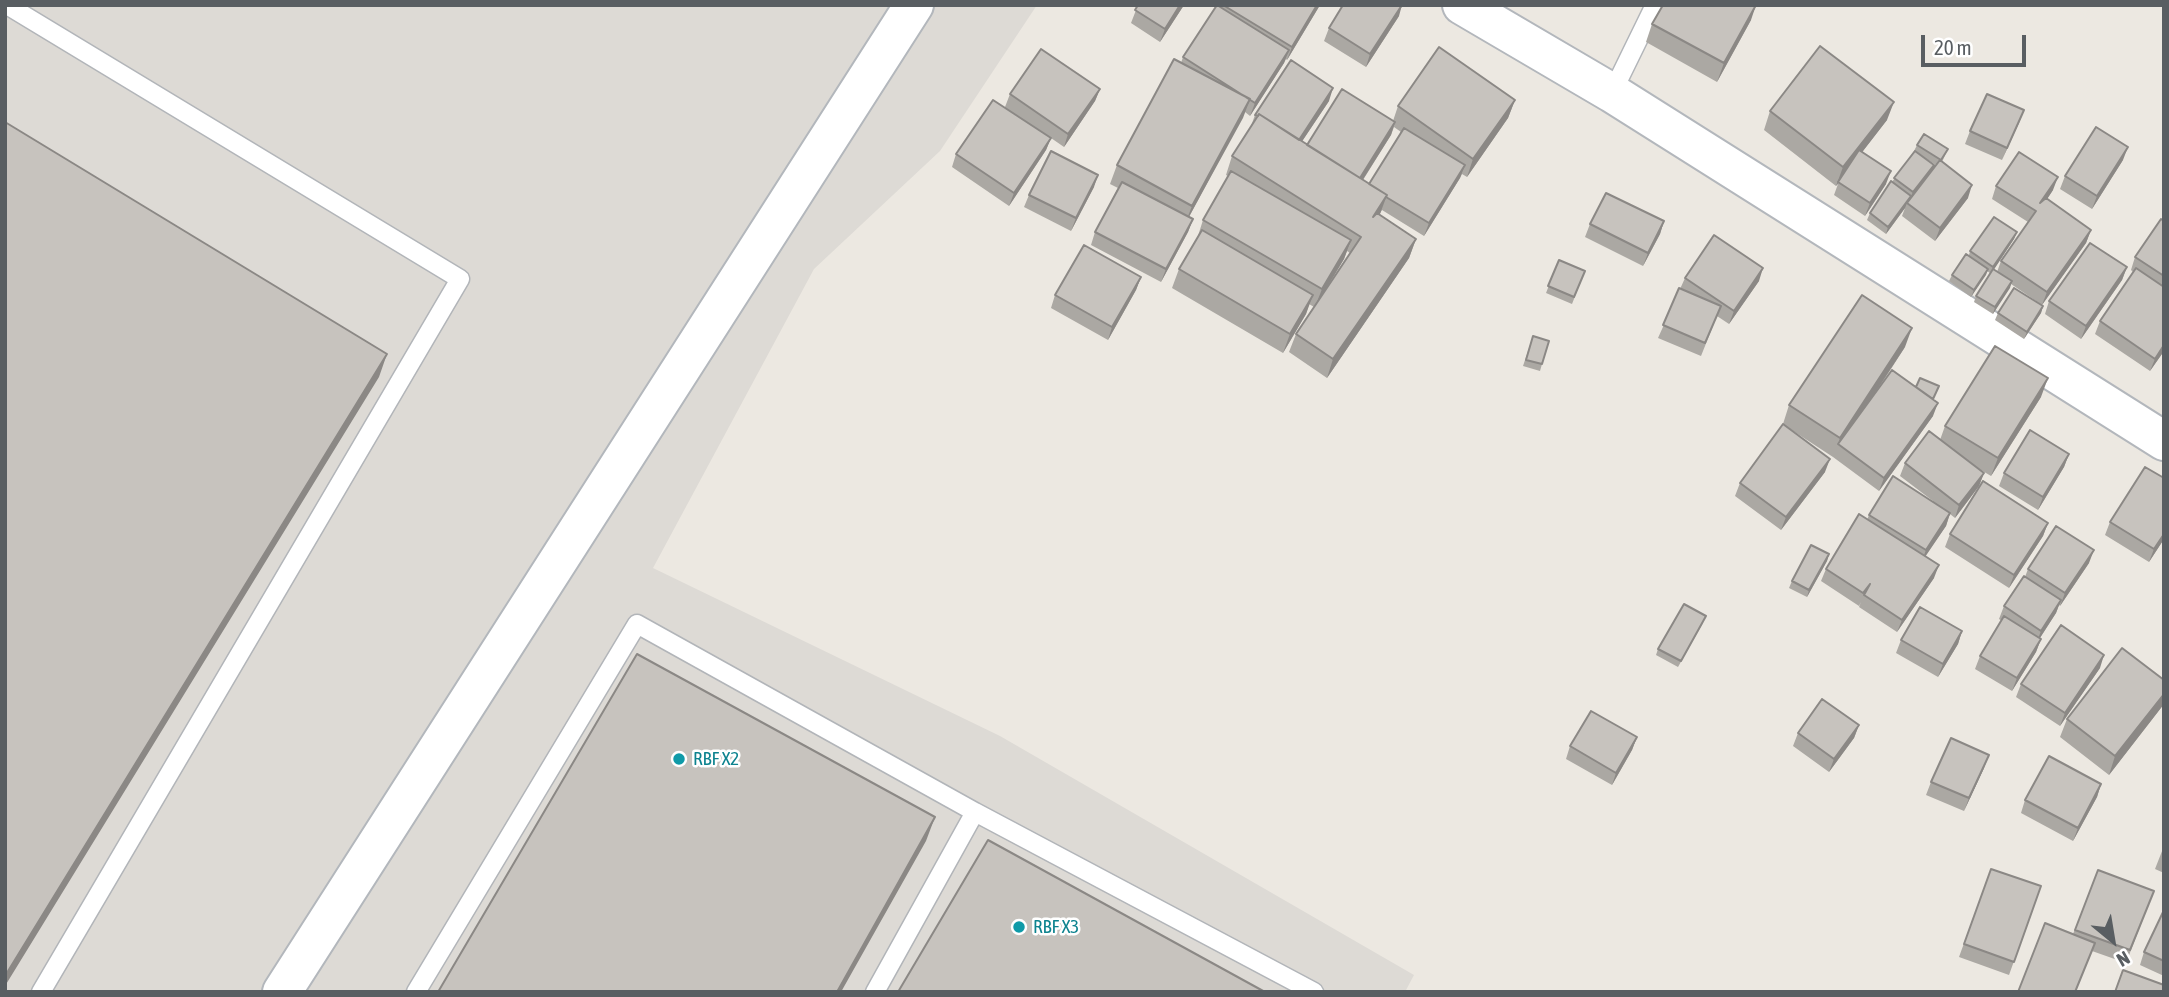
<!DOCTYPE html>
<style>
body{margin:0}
#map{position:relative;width:2169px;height:997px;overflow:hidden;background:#ece8e1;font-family:"Asap Condensed",sans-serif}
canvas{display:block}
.frame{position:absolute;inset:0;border:7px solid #595e62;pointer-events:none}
.north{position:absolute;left:2078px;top:906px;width:70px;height:70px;-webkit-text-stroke:5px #fff;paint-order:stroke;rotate:150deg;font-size:19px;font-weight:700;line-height:28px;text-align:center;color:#595e62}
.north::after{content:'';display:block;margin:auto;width:24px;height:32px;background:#595e62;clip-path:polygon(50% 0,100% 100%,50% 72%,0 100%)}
.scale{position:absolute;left:1921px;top:35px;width:105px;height:32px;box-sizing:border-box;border:4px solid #595e62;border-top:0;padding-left:9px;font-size:21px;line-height:24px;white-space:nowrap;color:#595e62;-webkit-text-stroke:5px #fff;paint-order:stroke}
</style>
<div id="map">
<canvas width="2169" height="997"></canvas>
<div class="frame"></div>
<div class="north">N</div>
<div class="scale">20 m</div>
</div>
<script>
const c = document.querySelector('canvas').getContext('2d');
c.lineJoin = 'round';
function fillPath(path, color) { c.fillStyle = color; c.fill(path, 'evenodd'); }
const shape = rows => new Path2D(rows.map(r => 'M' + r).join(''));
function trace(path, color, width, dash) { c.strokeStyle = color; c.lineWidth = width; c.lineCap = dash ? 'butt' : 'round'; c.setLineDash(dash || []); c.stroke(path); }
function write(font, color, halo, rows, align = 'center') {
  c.font = font + ' "Asap Condensed",sans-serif'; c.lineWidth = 5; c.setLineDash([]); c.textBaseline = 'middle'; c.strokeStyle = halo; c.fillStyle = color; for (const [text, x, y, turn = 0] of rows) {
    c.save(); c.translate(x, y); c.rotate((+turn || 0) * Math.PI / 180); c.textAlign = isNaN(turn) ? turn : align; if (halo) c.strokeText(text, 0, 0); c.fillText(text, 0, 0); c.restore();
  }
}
fillPath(shape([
 [5,5,1037,5,940,151,814,269,653,568,1000,736,1414,975,1405,992,5,992]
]), '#dddad5');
const lane = shape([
 [7,5,460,279,41,992],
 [1612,93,1655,5],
 [416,992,637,624,975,812],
 [875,992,975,812,1314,992]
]);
const secondary = shape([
 [1462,5,1612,93,2164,441],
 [282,992,914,5]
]);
trace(lane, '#b2b5b9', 21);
trace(secondary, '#b3b7bc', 42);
trace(lane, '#fff', 18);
trace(secondary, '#fff', 38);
fillPath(shape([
 [1138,5,1184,5,1160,42,1131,23],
 [1223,5,1320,5,1287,60,1286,59,1284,63,1250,116,1245,112,1189,217,1193,219,1188,232,1161,282,1091,245,1095,232,1118,188,1110,184,1117,165,1181,63,1183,57],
 [1399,16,1366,67,1324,41,1329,28],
 [1751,20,1717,82,1646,42,1652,24],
 [1100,89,1095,101,1064,147,1051,138,1046,150,1009,206,952,167,956,154,1005,107,1010,94],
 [1515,100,1508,118,1467,177,1462,174,1460,178,1424,236,1382,210,1379,215,1416,239,1409,258,1327,378,1289,352,1296,334,1314,307,1309,304,1306,314,1283,353,1172,288,1179,269,1197,239,1203,220,1228,176,1226,175,1232,156,1251,126,1255,115,1329,101,1302,141,1307,145,1393,121,1398,106],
 [1394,127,1401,132,1369,184,1363,180,1391,135],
 [1347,251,1350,253,1328,286,1344,259],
 [2024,110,2002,160,1965,144,1970,131],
 [1770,111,1887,120,1862,152,1886,184,1865,216,1834,195,1838,184,1836,186,1764,130],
 [1917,145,1948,149,1942,162,1968,198,1935,241,1902,216,1905,208,1886,234,1867,220,1870,213,1914,151],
 [1923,157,1936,165,1932,171],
 [2123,160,2092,209,2060,189,2065,176],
 [1996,186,2053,190,2047,199,2091,230,2086,243,2042,305,2011,284,1993,314,1974,302,1976,296,1990,273,1987,271,1971,297,1949,281,1952,275,1969,255,1970,251,2017,232,2014,239,1994,269,1997,272,2001,261,2028,222,1992,199],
 [1094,187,1071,231,1024,207,1029,195],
 [1664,221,1660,234,1643,266,1585,237,1590,224],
 [2164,221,2164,351,2150,371,2095,334,2100,321,2133,272,2131,270,2135,257],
 [1559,260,1585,271,1572,304,1546,293],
 [2127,267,2122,280,2081,339,2045,314,2049,301],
 [1141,277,1136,290,1108,340,1051,308,1055,295],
 [1685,278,1759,281,1729,324,1717,316,1701,356,1658,338],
 [2043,306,2041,313,2024,339,1995,320,1998,313],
 [1533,336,1542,364,1540,371,1523,366],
 [1905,347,1875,394,1933,400,1933,416,1879,491,1833,457,1784,425,1825,472,1781,530,1735,496,1740,483,1783,424,1789,405],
 [2041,397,1991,476,1976,467,1984,473,1979,486,1955,518,1950,514,1946,526,1925,556,1934,578,1897,632,1859,607,1861,602,1859,606,1821,581,1826,569,1867,520,1869,515,1933,501,1900,476,1905,463,1940,440,1945,426],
 [2069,454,2064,467,2038,510,1999,486,2004,473],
 [2164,478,2164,539,2149,562,2105,535,2110,522],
 [2048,523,2043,536,2009,588,1945,547,1950,534],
 [1829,554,1827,561,1807,597,1789,588,1792,581],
 [2089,563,2060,606,2059,605,2056,613,2040,638,2041,639,2036,652,2012,691,1975,669,1980,656,2002,621,1999,619,2004,606,2025,577,2028,569],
 [1703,623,1678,667,1656,655,1658,649],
 [1962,631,1958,644,1938,677,1896,653,1901,640],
 [2100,668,2060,726,2016,697,2021,684],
 [2164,680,2164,704,2109,775,2060,737,2067,719],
 [1859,725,1854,738,1829,772,1793,746,1798,733],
 [1637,737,1632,750,1612,785,1566,759,1570,746],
 [1984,768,1964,811,1926,795,1931,782],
 [2101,784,2097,797,2073,841,2021,813,2025,800],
 [2164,846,2164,873,2155,869],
 [1991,869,2041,886,2009,975,1959,957],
 [2098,870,2154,891,2126,963,2092,951,2073,934],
 [2164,910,2164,976,2140,965,2144,952]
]), '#aba8a3');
fillPath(shape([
 [1180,5,1184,5,1160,42,1165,29],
 [1317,5,1320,5,1287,60,1292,47],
 [1402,5,1399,16,1366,67,1370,54],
 [1756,5,1751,20,1717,82,1724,63],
 [1289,50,1284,63,1250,116,1255,103],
 [1333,88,1329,101,1293,155,1297,142],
 [1100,89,1095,101,1064,147,1068,134],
 [1250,99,1243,118,1185,224,1192,206],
 [1515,100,1508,118,1467,177,1473,159],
 [1894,102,1887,120,1836,186,1843,167],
 [2024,110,2019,123,2002,160,2007,148],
 [1395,122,1391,135,1355,192,1359,179],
 [1051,138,1046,150,1009,206,1014,193],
 [2128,147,2123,160,2092,209,2097,196],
 [1465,165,1460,178,1424,236,1429,223],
 [1934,165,1931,172,1907,203,1905,208,1886,234,1888,227,1911,196,1913,192],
 [1891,171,1886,184,1865,216,1870,203],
 [1098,175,1094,187,1071,231,1076,218],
 [2058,177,2053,190,2036,216,2040,203],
 [1972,185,1968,198,1935,241,1940,228],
 [1387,195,1380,214,1366,236,1373,217],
 [1193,219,1188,232,1161,282,1166,269],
 [1664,221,1660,234,1643,266,1648,253],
 [2091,230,2086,243,2042,305,2047,292],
 [2017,232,2014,239,1991,274,1993,267],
 [1416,239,1409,258,1327,378,1333,359],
 [1351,240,1344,259,1315,307,1322,289],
 [2127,267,2122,280,2081,339,2086,326],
 [1763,268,1759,281,1729,324,1734,311],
 [1988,269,1986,275,1971,297,1974,290],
 [1141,277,1136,290,1108,340,1112,327],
 [2012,281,2010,288,1993,314,1995,307],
 [1313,295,1306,314,1283,353,1290,334],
 [2043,306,2041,313,2024,339,2027,332],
 [1912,328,1905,347,1840,446,1838,444,1840,438],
 [2164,345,2164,351,2150,371,2155,359],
 [387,354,379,377,5,986,5,976],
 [2048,378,2041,397,1991,476,1998,458],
 [1938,403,1933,416,1879,491,1884,478],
 [2069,454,2064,467,2038,510,2043,497],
 [1830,459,1825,472,1781,530,1786,517],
 [1984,473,1979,486,1955,518,1959,505],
 [1950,513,1946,526,1921,563,1926,550],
 [2048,523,2043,536,2009,588,2014,575],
 [2164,534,2164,539,2149,562,2154,549],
 [2094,550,2089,563,2060,606,2065,593],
 [1829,554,1827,561,1807,597,1809,590],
 [1939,565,1934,578,1897,632,1902,620],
 [2061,600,2056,613,2036,644,2041,631],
 [1962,631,1958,644,1938,677,1943,664],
 [2041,639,2036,652,2012,691,2017,678],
 [2104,655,2100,668,2060,726,2065,713],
 [2164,694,2164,704,2109,775,2115,756],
 [1859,725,1854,738,1829,772,1834,759],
 [1637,737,1632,750,1612,785,1616,773],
 [1989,755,1984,768,1964,811,1969,798],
 [2101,784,2097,797,2073,841,2078,828],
 [935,817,926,841,841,992,837,992]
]), '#8b8885');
const building = shape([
 [1138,5,1180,5,1165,29,1135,10,1138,5],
 [1217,5,1289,50,1255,103,1183,57,1217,5],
 [1223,5,1317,5,1292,47,1223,5],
 [1343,5,1402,5,1370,54,1329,28,1343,5],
 [1663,5,1756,5,1724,63,1652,24,1663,5],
 [1820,46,1894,102,1843,167,1770,111,1820,46],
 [1439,47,1515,100,1473,159,1398,106,1439,47],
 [1041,49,1100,89,1068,134,1010,94,1041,49],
 [1174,59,1250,99,1192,206,1117,165,1174,59],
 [1291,60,1333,88,1299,140,1259,114,1258,116,1255,115,1291,60],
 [1342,89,1395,122,1360,178,1307,145,1342,89],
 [1987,94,2024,110,2007,148,1970,131,1987,94],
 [993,100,1051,138,1014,193,956,154,993,100],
 [1259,114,1387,195,1373,217,1377,213,1416,239,1333,359,1296,334,1361,237,1232,156,1259,114],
 [5,122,387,354,5,976,5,122],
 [2096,127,2128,147,2097,196,2065,176,2096,127],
 [1404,128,1465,165,1429,223,1386,197,1387,195,1369,184,1404,128],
 [1924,134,1948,149,1941,160,1917,145,1924,134],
 [1859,150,1891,171,1870,203,1838,182,1859,150],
 [1051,151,1098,175,1076,218,1029,195,1051,151],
 [1915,151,1934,165,1913,192,1894,178,1915,151],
 [2019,152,2058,177,2040,203,2046,198,2091,230,2047,292,2001,261,2036,211,1996,186,2019,152],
 [1940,160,1972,185,1940,228,1907,203,1940,160],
 [1231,171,1351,240,1322,289,1203,220,1231,171],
 [1891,181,1911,196,1888,227,1870,213,1891,181],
 [1122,182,1193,219,1166,269,1095,232,1122,182],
 [1606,193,1664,221,1648,253,1590,224,1606,193],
 [1994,217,2017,232,1993,267,1970,251,1994,217],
 [2161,219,2164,221,2164,276,2135,257,2161,219],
 [1202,230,1313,295,1290,334,1179,269,1202,230],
 [1714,235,1763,268,1734,311,1685,278,1714,235],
 [2090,243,2127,267,2086,326,2049,301,2090,243],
 [1084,245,1141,277,1112,327,1055,295,1084,245],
 [1966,254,1988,269,1974,290,1952,275,1966,254],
 [1559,260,1585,271,1574,297,1548,286,1559,260],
 [2136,268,2164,287,2164,345,2155,359,2100,321,2136,268],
 [1993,269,2012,281,1995,307,1976,296,1993,269],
 [1679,288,1721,306,1705,343,1663,325,1679,288],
 [2014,288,2043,306,2027,332,1998,313,2014,288],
 [1862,295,1912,328,1840,438,1789,405,1862,295],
 [1533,336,1549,341,1542,364,1526,360,1533,336],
 [1995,346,2048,378,1998,458,1945,426,1995,346],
 [1892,370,1938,403,1884,478,1838,444,1892,370],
 [1920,378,1939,386,1933,399,1916,387,1920,378],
 [1783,424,1830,459,1786,517,1740,483,1783,424],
 [2030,430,2069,454,2043,497,2004,473,2030,430],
 [1929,431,1984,473,1959,505,1905,463,1929,431],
 [2145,467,2164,478,2164,534,2154,549,2110,522,2145,467],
 [1893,476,1950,513,1926,550,1869,515,1893,476],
 [1983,481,2048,523,2014,575,1950,534,1983,481],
 [1859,514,1939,565,1902,620,1864,595,1870,584,1863,593,1826,569,1859,514],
 [2056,526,2094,550,2065,593,2028,569,2056,526],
 [1811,545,1829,554,1809,590,1792,581,1811,545],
 [2024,576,2061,600,2041,631,2004,606,2024,576],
 [1684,604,1706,616,1681,661,1658,649,1684,604],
 [1920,607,1962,631,1943,664,1901,640,1920,607],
 [2004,616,2041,639,2017,678,1980,656,2004,616],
 [2061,625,2104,655,2065,713,2021,684,2061,625],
 [2122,648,2164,680,2164,694,2115,756,2067,719,2122,648],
 [637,654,935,817,837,992,438,992,637,654],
 [1822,699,1859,725,1834,759,1798,733,1822,699],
 [1591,711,1637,737,1616,773,1570,746,1591,711],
 [1951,738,1989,755,1969,798,1931,782,1951,738],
 [2049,756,2101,784,2078,828,2025,800,2049,756],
 [988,840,1265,992,898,992,988,840],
 [1991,869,2041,886,2014,962,1964,944,1991,869],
 [2098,870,2154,891,2130,950,2075,930,2098,870],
 [2164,910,2164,961,2144,952,2164,910],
 [2045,923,2095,943,2075,992,2018,992,2045,923],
 [2123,970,2164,985,2164,992,2115,992,2123,970]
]);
fillPath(building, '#c7c3be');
trace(building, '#8b8885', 2);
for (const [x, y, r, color] of [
 [679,759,7,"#0f9aa8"],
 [1019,927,7,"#0f9aa8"]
]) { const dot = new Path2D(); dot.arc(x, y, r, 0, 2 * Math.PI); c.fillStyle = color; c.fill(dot); trace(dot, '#fff', 2.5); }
write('19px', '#0d838f', '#fff', [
 ["RBF X2",693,759],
 ["RBF X3",1033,927]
], 'left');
</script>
